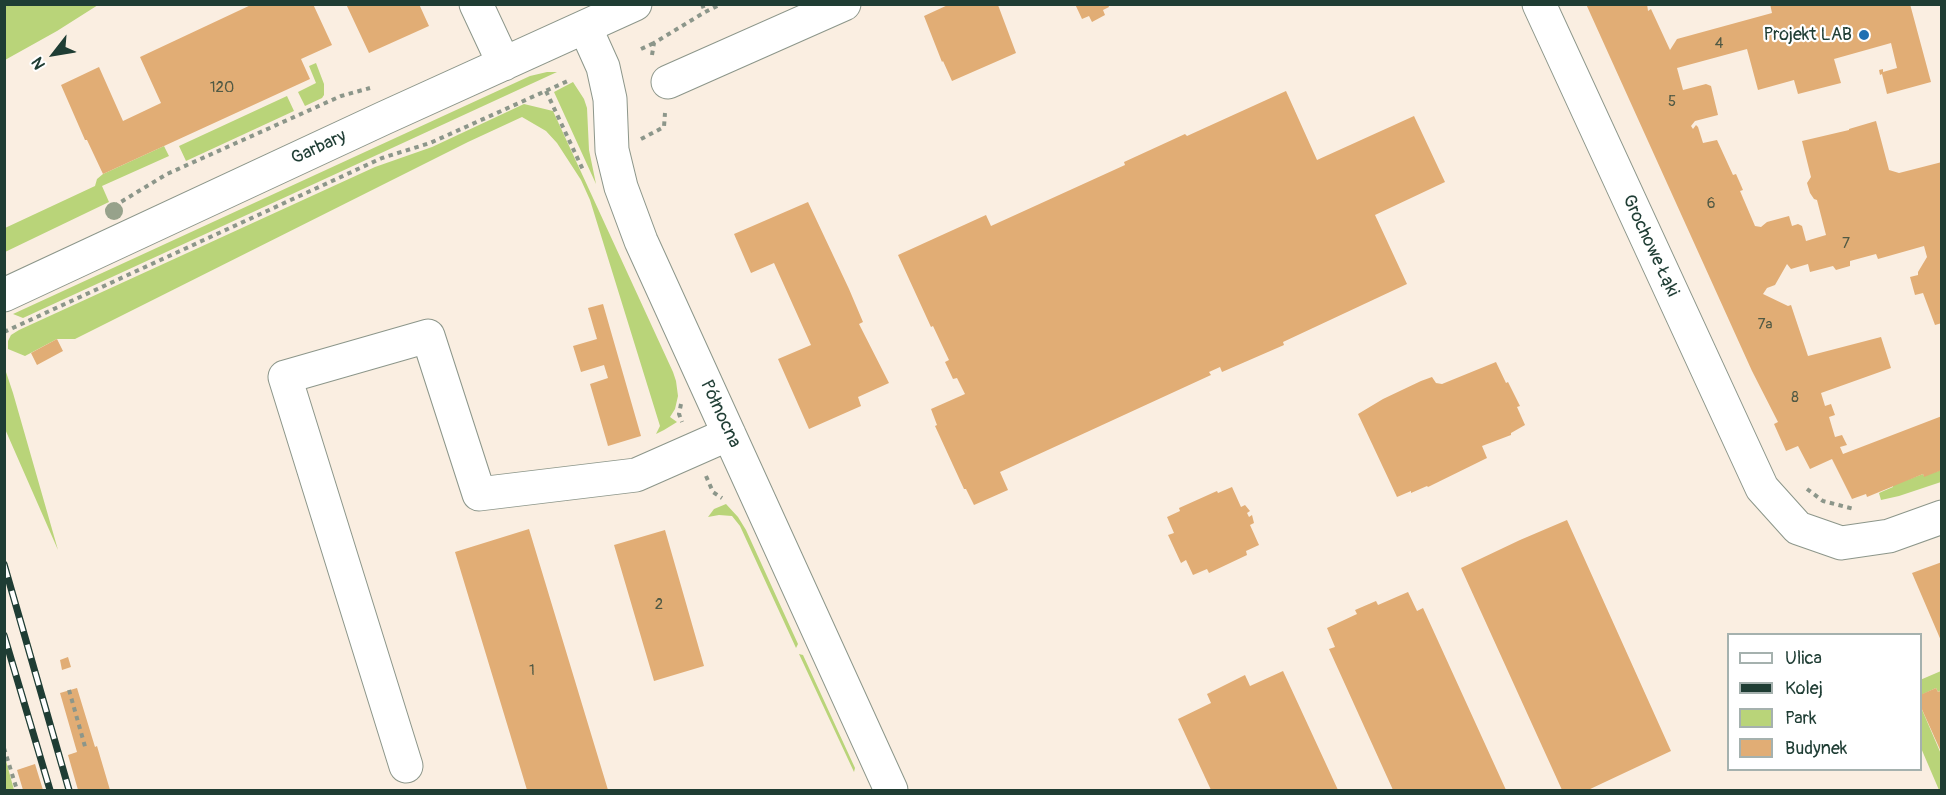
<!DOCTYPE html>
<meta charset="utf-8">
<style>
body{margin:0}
#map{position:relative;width:1946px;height:795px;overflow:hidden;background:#faeee1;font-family:Pangolin,sans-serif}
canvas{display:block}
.frame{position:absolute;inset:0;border:6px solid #1f3d34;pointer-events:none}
.legend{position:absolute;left:1727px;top:633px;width:195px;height:138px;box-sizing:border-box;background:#fff;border:2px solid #a5b1ae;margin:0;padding:8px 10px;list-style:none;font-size:18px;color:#1f3d34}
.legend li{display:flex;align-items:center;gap:12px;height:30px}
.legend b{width:30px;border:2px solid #a5b1ae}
.north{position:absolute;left:24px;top:24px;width:60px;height:60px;-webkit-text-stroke:4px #fff;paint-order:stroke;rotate:239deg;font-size:16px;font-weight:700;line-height:24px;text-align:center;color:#1f3d34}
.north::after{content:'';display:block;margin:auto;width:21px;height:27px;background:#1f3d34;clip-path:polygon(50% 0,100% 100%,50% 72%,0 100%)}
</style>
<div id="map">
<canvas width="1946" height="795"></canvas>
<div class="frame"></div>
<ul class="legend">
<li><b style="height:8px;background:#fff"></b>Ulica</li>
<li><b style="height:8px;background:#1f3d34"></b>Kolej</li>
<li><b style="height:16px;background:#b9d479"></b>Park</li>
<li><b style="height:16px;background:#e1ad75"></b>Budynek</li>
</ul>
<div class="north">N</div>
</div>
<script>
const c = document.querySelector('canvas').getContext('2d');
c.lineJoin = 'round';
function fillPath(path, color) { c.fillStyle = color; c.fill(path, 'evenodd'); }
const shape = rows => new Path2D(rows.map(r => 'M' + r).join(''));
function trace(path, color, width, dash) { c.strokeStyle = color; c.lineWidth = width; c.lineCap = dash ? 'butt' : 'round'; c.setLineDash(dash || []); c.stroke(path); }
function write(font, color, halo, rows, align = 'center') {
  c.font = font + ' Pangolin,sans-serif'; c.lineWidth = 4.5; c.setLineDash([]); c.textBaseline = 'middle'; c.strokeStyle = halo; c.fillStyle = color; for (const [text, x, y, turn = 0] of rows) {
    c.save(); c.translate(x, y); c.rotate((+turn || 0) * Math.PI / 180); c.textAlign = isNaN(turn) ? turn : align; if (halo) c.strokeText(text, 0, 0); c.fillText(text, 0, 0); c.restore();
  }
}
fillPath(shape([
 [5,4,98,4,98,5,57,31,5,60],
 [316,63,324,84,324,95,322,98,305,106,298,92,316,83,309,66],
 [547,72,557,72,23,318,13,314,530,76],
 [573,82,584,99,587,108,589,150,596,184,554,92],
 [287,96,294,111,186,161,179,146],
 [524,104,553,111,673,372,676,381,678,396,675,409,670,417,677,422,664,430,656,434,660,426,590,200,581,180,557,143,546,131,522,117,468,142,75,339,57,339,25,356,8,349,8,341,11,335,19,330,375,167,432,147],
 [164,146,169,156,102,186,109,202,5,252,5,228,95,186,97,179,103,174],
 [4,366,13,393,58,550,5,429],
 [1941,470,1941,482,1899,496,1881,500,1879,493,1893,487,1893,485,1923,474,1924,476],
 [726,504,738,517,746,530,798,644,796,648,740,526,732,516,719,515,708,517,714,509],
 [799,654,803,655,855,768,854,772],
 [1941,671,1941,690,1938,692,1936,688,1921,695,1920,680],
 [1920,705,1941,754,1941,790,1939,790,1921,748],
 [4,757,5,757,14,790,5,790]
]), '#b9d479');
fillPath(shape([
 [253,4,313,4,332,45,301,59,310,79,103,174,87,140,85,140,61,85,99,67,123,121,161,103,140,57],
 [346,4,419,4,429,26,369,53],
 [950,4,998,5,1016,53,952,81,943,61,942,62,924,16],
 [1075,4,1108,4,1109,7,1103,10,1105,15,1092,22,1089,16,1082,19],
 [1586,4,1647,4,1648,11,1651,9,1670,50,1677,39,1772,13,1770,4,1910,4,1931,82,1887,94,1882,74,1880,75,1879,70,1883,69,1883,72,1897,68,1891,43,1834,59,1841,83,1798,94,1794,80,1758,90,1747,49,1677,68,1683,90,1706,84,1711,86,1718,115,1695,121,1691,126,1693,129,1696,125,1698,127,1703,143,1717,140,1733,175,1736,174,1743,190,1740,191,1755,226,1761,227,1767,222,1789,216,1792,226,1798,224,1802,226,1806,241,1826,235,1817,200,1814,199,1810,193,1807,183,1811,177,1802,141,1849,130,1849,129,1876,121,1889,170,1899,173,1942,162,1942,323,1935,325,1923,293,1915,295,1910,277,1918,275,1918,272,1927,257,1924,246,1878,259,1876,254,1850,261,1850,266,1836,270,1833,266,1810,272,1808,264,1791,269,1787,264,1775,285,1767,288,1763,294,1788,306,1791,305,1808,356,1881,337,1891,368,1821,393,1825,406,1831,404,1835,415,1829,417,1835,437,1842,435,1847,445,1840,447,1843,454,1942,416,1942,470,1924,477,1923,474,1867,497,1866,494,1852,499,1832,459,1810,469,1798,446,1786,451,1774,424,1778,422,1752,371],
 [1286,91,1317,160,1414,116,1445,182,1375,215,1407,284,1283,342,1284,345,1222,372,1220,367,1209,372,1211,375,1000,472,1008,490,974,505,966,489,964,489,935,426,937,425,931,409,965,394,957,378,953,379,945,362,949,360,933,326,931,327,898,255,986,215,991,226,1125,165,1124,162,1185,134,1187,136],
 [808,202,849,289,863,322,859,324,889,383,858,397,861,406,809,429,778,359,811,345,774,263,751,273,734,234],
 [603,304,641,436,608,446,590,384,608,378,604,365,581,372,573,346,597,339,588,308],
 [57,339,63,351,37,365,31,353],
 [1496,362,1506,383,1508,382,1520,406,1517,407,1525,425,1511,433,1511,435,1482,446,1487,458,1428,487,1427,486,1411,493,1411,491,1397,497,1358,414,1383,399,1421,381,1432,377,1436,383,1442,384],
 [1232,487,1241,507,1245,505,1250,511,1247,513,1249,517,1252,515,1254,523,1250,525,1259,545,1246,551,1247,555,1209,573,1207,569,1193,575,1186,560,1181,563,1168,535,1174,533,1167,517,1180,511,1179,508,1217,491,1218,493],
 [1567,520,1671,751,1588,790,1562,790,1461,568,1520,540],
 [529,529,608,790,527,790,455,552],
 [665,530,704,666,654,681,614,545],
 [1942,562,1942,643,1912,573],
 [1408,592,1417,611,1423,608,1506,790,1393,790,1329,649,1335,647,1327,628,1357,614,1355,610,1376,601,1378,605],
 [68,657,71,667,62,670,60,660],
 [1283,671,1338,790,1211,790,1178,719,1211,703,1207,694,1245,675,1250,686],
 [77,688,95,747,97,746,110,790,78,790,68,755,77,752,60,693],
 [1936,688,1938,692,1942,690,1942,754,1920,705,1920,695],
 [35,764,43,790,23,790,17,770]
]), '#e1ad75');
const minor = shape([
 [476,4,504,64],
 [1539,4,1762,488,1798,528,1841,543,1889,536,1942,517],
 [585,27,603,67,610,99,612,150,621,187,641,241,891,790],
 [668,82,844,4],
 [4,295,384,118,635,4],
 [406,766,285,377,428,336,479,494,636,475,729,434]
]);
trace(minor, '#8c968a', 35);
trace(shape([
 [702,4,705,12],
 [641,49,654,43],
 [652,55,654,43,705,12,721,4],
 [546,91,584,172],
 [641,139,664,127,665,113],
 [106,211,167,174,341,96,370,88],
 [4,332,382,158,430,143,570,80],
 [681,404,679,414,682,422],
 [706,476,713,492,722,498],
 [1807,489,1823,501,1854,509],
 [69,690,86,750],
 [4,748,17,790]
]), '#8c968a', 4, [4.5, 4.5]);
trace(minor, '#fff', 33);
const rail = shape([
 [4,564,69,790],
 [4,635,50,790]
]);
trace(rail, '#1f3d34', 7);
trace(rail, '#fff', 4.5, [14]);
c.fillStyle = '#97a28b';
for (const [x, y] of [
 [114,211]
]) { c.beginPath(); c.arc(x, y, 9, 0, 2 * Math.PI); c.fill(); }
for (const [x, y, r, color] of [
 [1864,35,6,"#1f6fb2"]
]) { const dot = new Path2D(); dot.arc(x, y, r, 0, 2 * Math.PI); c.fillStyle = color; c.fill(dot); trace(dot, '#fff', 2); }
write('15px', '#505944', null, [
 ["4",1719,44],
 ["120",222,88],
 ["5",1672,102],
 ["6",1711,204],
 ["7",1846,244],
 ["7a",1765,325],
 ["8",1795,398],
 ["2",659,605],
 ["1",532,671]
]);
write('18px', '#1f3d34', '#fff', [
 ["Projekt LAB",1852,35]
], 'right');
write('18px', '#1f3d34', '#fff', [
 ["Garbary",319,148,-25],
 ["Grochowe Łąki",1650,246,65],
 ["Północna",720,414,65]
]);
</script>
